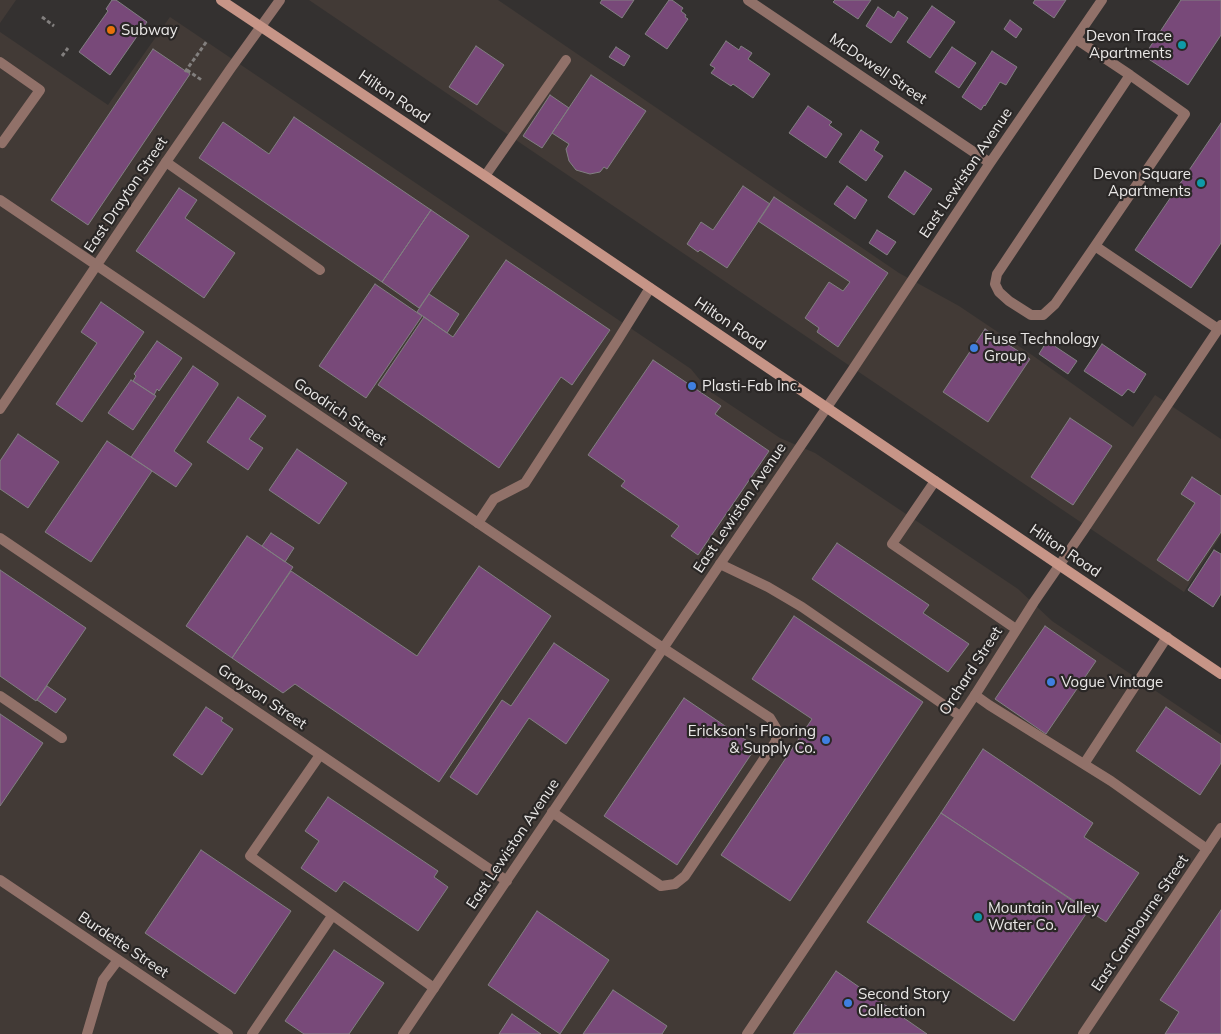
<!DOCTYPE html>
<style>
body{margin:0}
canvas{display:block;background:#343130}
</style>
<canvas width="1221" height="1034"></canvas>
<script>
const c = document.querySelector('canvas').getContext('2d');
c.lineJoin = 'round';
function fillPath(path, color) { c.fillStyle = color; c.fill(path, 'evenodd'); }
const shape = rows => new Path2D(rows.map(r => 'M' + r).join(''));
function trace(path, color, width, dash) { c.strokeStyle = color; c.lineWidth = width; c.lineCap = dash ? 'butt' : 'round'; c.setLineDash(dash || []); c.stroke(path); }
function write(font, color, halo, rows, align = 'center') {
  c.font = font + ' Mulish,sans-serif'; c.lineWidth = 4.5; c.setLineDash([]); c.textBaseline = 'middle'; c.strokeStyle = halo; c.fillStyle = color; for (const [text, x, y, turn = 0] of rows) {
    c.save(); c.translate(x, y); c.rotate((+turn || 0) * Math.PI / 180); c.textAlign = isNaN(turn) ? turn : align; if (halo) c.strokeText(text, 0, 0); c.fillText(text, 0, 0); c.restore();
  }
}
fillPath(shape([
 [0,0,16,0,0,23],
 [309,0,498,0,899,273,959,306,1032,355,1133,427,1155,395,1221,439,1221,535,1184,592],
 [170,17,691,369,708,390,780,438,815,453,1018,589,1052,621,1221,735,1221,1034,0,1034,0,32,108,105]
]), '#423a36');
const building = shape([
 [112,0,116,0,147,22,110,75,79,52,108,11,106,9,112,0],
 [602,0,634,0,622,18,600,3,602,0],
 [669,0,672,0,683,8,681,11,686,15,685,17,688,19,667,49,645,34,669,0],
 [835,0,871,0,858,19,833,2,835,0],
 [1035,0,1066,0,1054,18,1033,3,1035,0],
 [1181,0,1221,0,1221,35,1188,85,1144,56,1181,0],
 [932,6,955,22,930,58,907,42,932,6],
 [878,7,894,18,898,11,908,18,891,43,866,26,878,7],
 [1010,20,1022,29,1016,38,1004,29,1010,20],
 [726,41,739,50,741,46,752,53,748,59,770,74,753,98,733,84,731,86,711,73,715,68,710,65,726,41],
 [476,46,504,65,477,105,449,87,476,46],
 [616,47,630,56,624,66,609,57,616,47],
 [952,47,976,63,959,88,935,72,952,47],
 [153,49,190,74,88,225,51,200,153,49],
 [992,51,1017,67,1006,85,1000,82,985,106,984,105,981,110,962,97,992,51],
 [591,75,646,111,607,169,604,167,600,172,590,174,576,170,569,161,566,149,569,144,552,133,591,75],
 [550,95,569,108,542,148,523,136,550,95],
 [808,106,832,122,829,125,842,134,826,158,789,133,808,106],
 [294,117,431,210,382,282,199,158,223,122,269,154,294,117],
 [1221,123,1221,243,1191,288,1135,250,1221,123],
 [861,130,879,142,874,150,883,156,866,181,839,162,861,130],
 [905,171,932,189,914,215,888,197,905,171],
 [743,186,770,204,727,268,700,250,698,252,687,244,701,222,713,230,743,186],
 [847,186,867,200,855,219,834,204,847,186],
 [179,188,197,200,185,218,235,253,204,298,136,251,179,188],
 [774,197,888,273,838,347,817,332,819,328,805,318,829,282,843,291,850,282,758,221,774,197],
 [431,210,469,236,419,308,382,282,431,210],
 [877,230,896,242,887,255,869,243,877,230],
 [506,260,610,330,572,385,561,377,499,468,378,385,424,317,453,337,506,260],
 [375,284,422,316,366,398,319,366,375,284],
 [429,294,459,314,447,333,417,312,429,294],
 [101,302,144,332,82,422,56,404,97,343,81,332,101,302],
 [985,329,1030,359,988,422,943,392,985,329],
 [157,341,182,358,159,391,157,389,154,395,133,381,136,376,134,374,157,341],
 [1047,341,1077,361,1068,374,1039,354,1047,341],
 [1102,344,1146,374,1134,393,1128,389,1122,396,1084,371,1102,344],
 [653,360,721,406,715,414,769,451,698,555,671,536,679,526,621,486,625,481,588,455,653,360],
 [193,366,218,383,218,385,174,451,192,464,176,487,131,457,193,366],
 [131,380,156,396,133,430,108,413,131,380],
 [238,397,266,416,249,439,263,448,248,470,207,442,238,397],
 [1070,418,1112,446,1073,505,1031,477,1070,418],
 [18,434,59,462,28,508,0,489,0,461,18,434],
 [107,441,152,471,91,562,45,532,107,441],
 [297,449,347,483,319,524,269,490,297,449],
 [1192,477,1221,496,1221,532,1188,581,1157,560,1195,503,1181,494,1192,477],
 [271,533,294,548,285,562,262,546,271,533],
 [247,536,293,567,232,658,186,626,247,536],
 [837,543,929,605,923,613,969,644,948,672,812,579,837,543],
 [1214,550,1221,554,1221,594,1213,607,1188,590,1214,550],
 [479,566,551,616,439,782,295,684,283,693,232,658,291,571,417,656,479,566],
 [0,570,86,628,36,701,0,676,0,570],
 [794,616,923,702,790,901,721,855,812,719,752,679,794,616],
 [1045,626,1096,661,1046,734,995,699,1045,626],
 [554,643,609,680,566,744,529,718,477,795,450,777,502,700,511,706,554,643],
 [47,686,66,699,56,713,37,700,47,686],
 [684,698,756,747,677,865,604,816,684,698],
 [206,707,223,718,221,721,233,729,202,775,173,755,206,707],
 [1166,707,1221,744,1221,763,1200,795,1136,751,1166,707],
 [0,714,43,743,0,806,0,714],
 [983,749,1093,823,1084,837,1139,873,1106,922,941,813,983,749],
 [328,797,438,871,434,877,448,887,418,931,344,881,336,892,301,868,319,841,305,831,328,797],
 [941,813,1088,911,1014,1021,867,922,941,813],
 [201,850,291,911,235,994,145,933,201,850],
 [1221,910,1221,1034,1165,1034,1179,1012,1160,1000,1221,910],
 [537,911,609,960,560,1034,488,985,537,911],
 [334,950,384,983,349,1034,304,1034,285,1021,334,950],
 [836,971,927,1034,793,1034,836,971],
 [613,990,667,1026,662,1034,583,1034,613,990],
 [512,1014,541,1034,499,1034,512,1014]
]);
fillPath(building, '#784979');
trace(building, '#817f81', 1);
trace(shape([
 [42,17,54,26],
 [62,56,68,48],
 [187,70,203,81],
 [185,72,207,41]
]), '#827f7e', 3, [4, 2.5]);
trace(shape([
 [1076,39,1130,75,1185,114,1095,246,1218,329],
 [0,62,40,90,2,143,0,142],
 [166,162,320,270],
 [485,176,566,60],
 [1095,246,1055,304,1043,315,1031,315,1009,301,999,292,995,284,997,274,1130,75],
 [935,481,892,544,1016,629],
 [478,523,494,499,525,483,617,341,650,288],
 [720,564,768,587,802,607,960,716],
 [975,695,989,705,1111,781,1207,849],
 [0,696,62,738],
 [320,755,250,856,434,988],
 [1084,764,1167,637],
 [552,812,661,886,675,884,685,876,776,741,776,728,770,718,663,648],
 [87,1034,103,980,118,960],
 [252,1034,332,916]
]), '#917169', 10);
trace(shape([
 [748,0,990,163],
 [0,200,663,648],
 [0,409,166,162,231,68,280,0],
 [0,538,507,881],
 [0,880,228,1034],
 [403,1034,720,564,851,372,990,163,1102,0],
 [747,1034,975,695,1034,602,1083,531,1221,325],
 [1083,1034,1221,828]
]), '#917169', 10);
trace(shape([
 [221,0,485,176,1059,565,1221,674]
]), '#c79587', 10);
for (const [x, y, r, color] of [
 [111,30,5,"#e8710a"],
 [1182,45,5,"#0f9aa8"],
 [1201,183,5,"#0f9aa8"],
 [974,348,5,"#3f7fe0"],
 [692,386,5,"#3f7fe0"],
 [1051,682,5,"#3f7fe0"],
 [826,740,5,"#3f7fe0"],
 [978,917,5,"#0f9aa8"],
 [848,1003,5,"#3f7fe0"]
]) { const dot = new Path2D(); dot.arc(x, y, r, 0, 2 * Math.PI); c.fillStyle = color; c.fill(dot); trace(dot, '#2a2726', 2); }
write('15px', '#eae8e7', '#2a2726', [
 ["Subway",121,30],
 ["Devon Trace",1172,36,"right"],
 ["Apartments",1172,53,"right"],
 ["Devon Square",1191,174,"right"],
 ["Apartments",1191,191,"right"],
 ["Fuse Technology",984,339],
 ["Group",984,356],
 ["Plasti-Fab Inc.",702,386],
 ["Vogue Vintage",1061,682],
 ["Erickson's Flooring",816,731,"right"],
 ["& Supply Co.",816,748,"right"],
 ["Mountain Valley",988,908],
 ["Water Co.",988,925],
 ["Second Story",858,994],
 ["Collection",858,1011]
], 'left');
write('15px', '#eae8e7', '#2a2726', [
 ["McDowell Street",878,69,34],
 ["Hilton Road",394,97,34],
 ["East Lewiston Avenue",966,173,-56],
 ["East Drayton Street",126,195,-56],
 ["Hilton Road",730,324,34],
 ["Goodrich Street",340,412,34],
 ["East Lewiston Avenue",740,508,-56],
 ["Hilton Road",1065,551,34],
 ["Orchard Street",971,671,-57],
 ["Grayson Street",262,697,34],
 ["East Lewiston Avenue",513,844,-56],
 ["East Cambourne Street",1140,923,-56],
 ["Burdette Street",123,945,34]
]);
</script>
